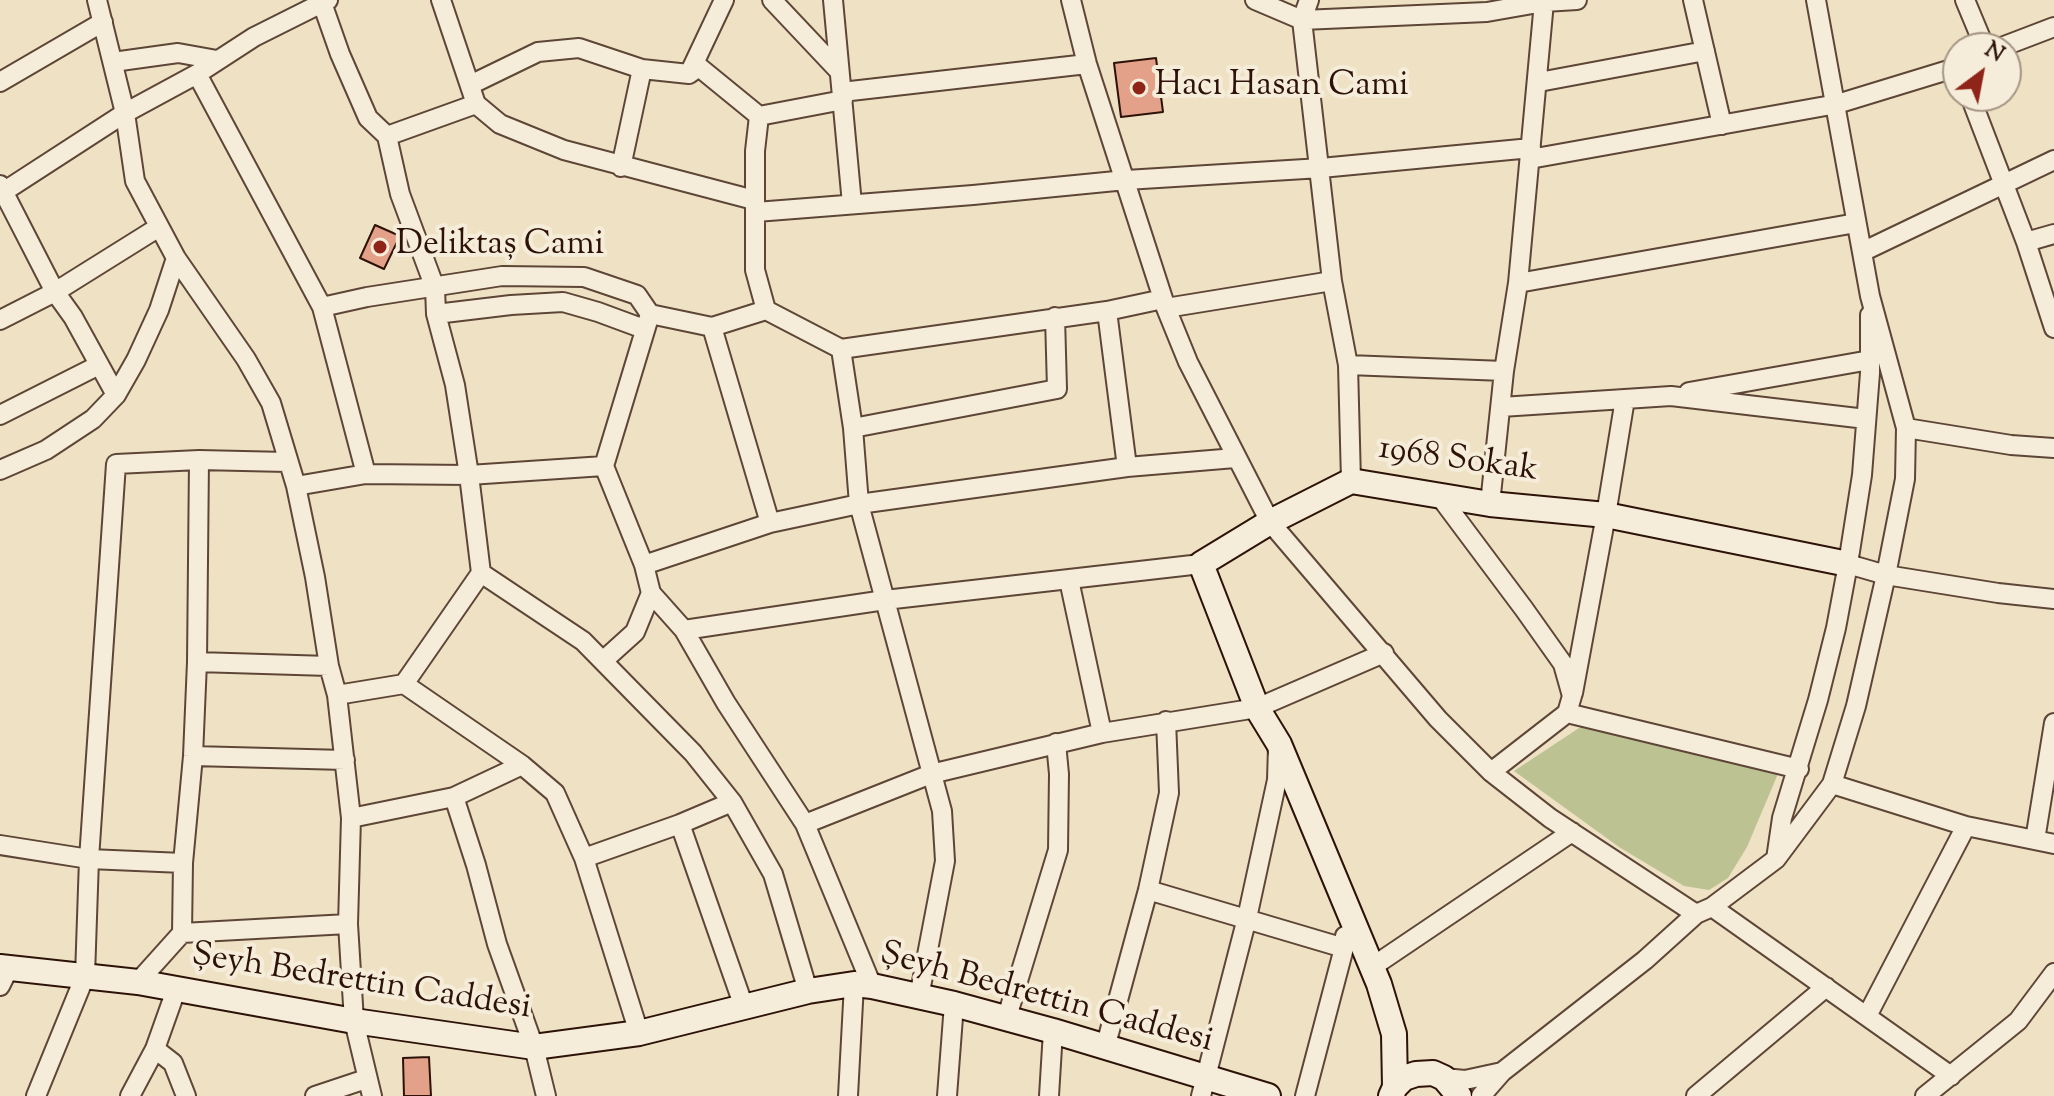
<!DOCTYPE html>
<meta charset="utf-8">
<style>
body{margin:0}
#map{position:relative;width:2054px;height:1096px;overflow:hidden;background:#efe2c4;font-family:"Sorts Mill Goudy",serif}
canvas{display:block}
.north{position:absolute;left:1942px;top:32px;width:80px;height:80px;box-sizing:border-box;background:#f5ecd9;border:2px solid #a59585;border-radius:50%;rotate:32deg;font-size:22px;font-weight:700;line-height:32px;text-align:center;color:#2d1208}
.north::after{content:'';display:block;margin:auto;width:28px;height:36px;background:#8f2418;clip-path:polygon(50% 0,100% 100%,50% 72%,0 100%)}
</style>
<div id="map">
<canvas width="2054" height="1096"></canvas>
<div class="north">N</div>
</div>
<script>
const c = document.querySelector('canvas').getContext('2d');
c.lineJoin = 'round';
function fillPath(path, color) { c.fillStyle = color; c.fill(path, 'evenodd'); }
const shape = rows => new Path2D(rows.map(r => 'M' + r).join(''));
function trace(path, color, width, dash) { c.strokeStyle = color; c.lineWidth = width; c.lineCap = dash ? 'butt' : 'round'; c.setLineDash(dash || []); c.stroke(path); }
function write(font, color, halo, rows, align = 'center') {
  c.font = font + ' "Sorts Mill Goudy",serif'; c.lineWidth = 8; c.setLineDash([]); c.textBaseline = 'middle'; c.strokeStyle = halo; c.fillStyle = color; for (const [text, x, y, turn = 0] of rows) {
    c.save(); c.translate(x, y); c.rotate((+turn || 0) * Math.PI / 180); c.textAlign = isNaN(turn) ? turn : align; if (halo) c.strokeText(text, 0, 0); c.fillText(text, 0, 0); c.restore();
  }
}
fillPath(shape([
 [1582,726,1780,769,1747,847,1728,878,1709,890,1684,886,1619,847,1514,771]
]), '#bcc292');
const building = shape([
 [1156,58,1163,112,1121,117,1114,63,1156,58],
 [375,225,400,236,384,269,360,258,375,225],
 [429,1057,431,1096,404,1096,403,1058,429,1057]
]);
fillPath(building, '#e4a189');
trace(building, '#2d1208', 2);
const street = shape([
 [97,0,125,113,135,181,176,258,246,359,271,403,296,486,315,577,329,666,337,695,351,818,348,924,354,1021,372,1096],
 [321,0,340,54,368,118,387,136,400,194,435,288,436,314,455,385,469,475,481,573,583,641,693,753,732,802,773,874,808,991],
 [441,0,476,104,500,124,564,150,754,200],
 [772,0,839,71],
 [833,0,852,204],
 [1071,0,1087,64,1166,308,1188,362,1270,522,1438,719,1491,772,1550,818,1696,914],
 [1255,0,1302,20,1487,12,1544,2,1577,0],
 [1309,0,1302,20,1332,281,1348,365,1351,481],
 [1693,0,1722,125],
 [1965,0,1985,48],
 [1999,48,2054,27],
 [113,62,178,53,217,60],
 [197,74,322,307,366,474],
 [689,74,724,0],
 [0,82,103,22],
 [1539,82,1705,51],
 [470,85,538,52,579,48,642,69,689,74,699,67,759,116,755,151,755,270,766,310,841,349,1107,311,1163,299],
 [842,92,1087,64],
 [1970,96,2026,242,2054,328],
 [759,116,843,100],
 [387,136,476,104],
 [1530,159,1837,104,1958,67],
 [621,167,642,69],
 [0,185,55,292,73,317,116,395],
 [0,194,125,113,197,74,254,37,328,0],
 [756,212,973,195,1126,180,1321,168,1531,148],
 [2026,242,2054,234],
 [1862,252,2054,160],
 [1518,283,1856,223],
 [322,307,367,297,502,276,584,277,637,295,650,314,712,327,766,310],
 [1166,308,1332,281],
 [1107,311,1127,467],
 [436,314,511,305,563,302,598,312,644,329],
 [0,320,55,292,159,227],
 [712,327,770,523],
 [841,349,853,428,859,504,942,811,945,861,919,997],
 [1348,365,1504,371],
 [1689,392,1870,360],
 [1501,407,1671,396,1866,419],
 [0,415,99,365],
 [853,428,1057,389,1055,317],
 [1906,428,2011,445,2054,448],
 [0,470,46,450,93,419,116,395,136,360,159,310,176,258],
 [296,486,366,474,469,475,604,466],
 [1438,494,1524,609,1563,664,1572,696,1567,713,1491,772],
 [1490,504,1504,371,1518,283,1544,2],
 [1848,564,1886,575,1998,593,2054,599],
 [644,565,770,523,859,504,1127,467,1235,458],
 [1069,580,1102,733],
 [651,593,684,630,726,703,805,824,872,986],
 [684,630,885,600,1201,564],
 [604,660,635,632,651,593,644,565,604,466,650,314],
 [197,662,329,666],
 [404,684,481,573],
 [1573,693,1606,515,1625,399],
 [337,695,404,684,522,765,555,793,584,858,639,1033],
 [1567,713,1799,769],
 [193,756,345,760],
 [1832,784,1966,826,2054,844],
 [454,797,476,865,497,944,534,1047,546,1096],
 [351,818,454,797,522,765],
 [680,824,744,1007],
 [805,824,931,774,1102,733,1257,708,1384,653],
 [2035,840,2054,723],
 [0,845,89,859,183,863],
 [584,858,680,824,732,802],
 [1776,859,1782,818,1818,700,1836,628,1848,564,1862,475,1870,373,1870,315],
 [1148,890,1344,948],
 [1712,907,1951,1076],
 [182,933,348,924],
 [1372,967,1572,832],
 [138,982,182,933,183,863,193,756,197,662,199,460],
 [0,986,9,968],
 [1867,1016,1966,826],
 [1006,1020,1058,850,1059,774,1056,743],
 [1105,1048,1148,890,1169,793,1166,721],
 [155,1049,173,1063,186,1096],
 [1444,1078,1465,1080,1502,1072],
 [36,1096,85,976,89,859,116,464,199,460,287,462],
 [130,1096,155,1049,176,990],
 [315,1096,366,1079],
 [848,1096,854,984],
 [947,1096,954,1004],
 [1049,1096,1053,1031],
 [1201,1096,1247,918,1277,780,1278,746],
 [1305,1096,1344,948,1345,936],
 [1481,1096,1502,1072,1645,960,1696,914,1712,907,1776,859,1832,784,1856,706,1886,575,1905,479,1906,428,1870,296,1816,0],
 [1696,1096,1826,987],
 [1925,1096,2018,1021,2054,973]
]);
const secondary = shape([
 [0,967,138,982,354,1021,534,1047,639,1033,808,991,854,984,872,986,954,1004,1053,1031,1268,1096],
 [1395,1087,1394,1034,1379,984,1279,744,1257,708,1201,564,1270,522,1351,481,1490,504,1606,515,1848,564],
 [1391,1096,1395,1087,1404,1078,1416,1074,1433,1073,1444,1078,1459,1096]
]);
trace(street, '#5e4637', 22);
trace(secondary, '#2d1208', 28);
trace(street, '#f5ecd9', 18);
trace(secondary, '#f5ecd9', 24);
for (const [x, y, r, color] of [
 [1139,88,8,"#8f2418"],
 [380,247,8,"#8f2418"]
]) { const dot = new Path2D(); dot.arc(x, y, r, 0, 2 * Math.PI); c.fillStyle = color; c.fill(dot); trace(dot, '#f5ecd9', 3); }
write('34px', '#2d1208', '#f5ecd9', [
 ["Hacı Hasan Cami",1155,88],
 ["Deliktaş Cami",396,247]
], 'left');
write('34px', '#2d1208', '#f5ecd9', [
 ["1968 Sokak",1458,462,8],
 ["Şeyh Bedrettin Caddesi",361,984,9],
 ["Şeyh Bedrettin Caddesi",1046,1000,15]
]);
</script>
